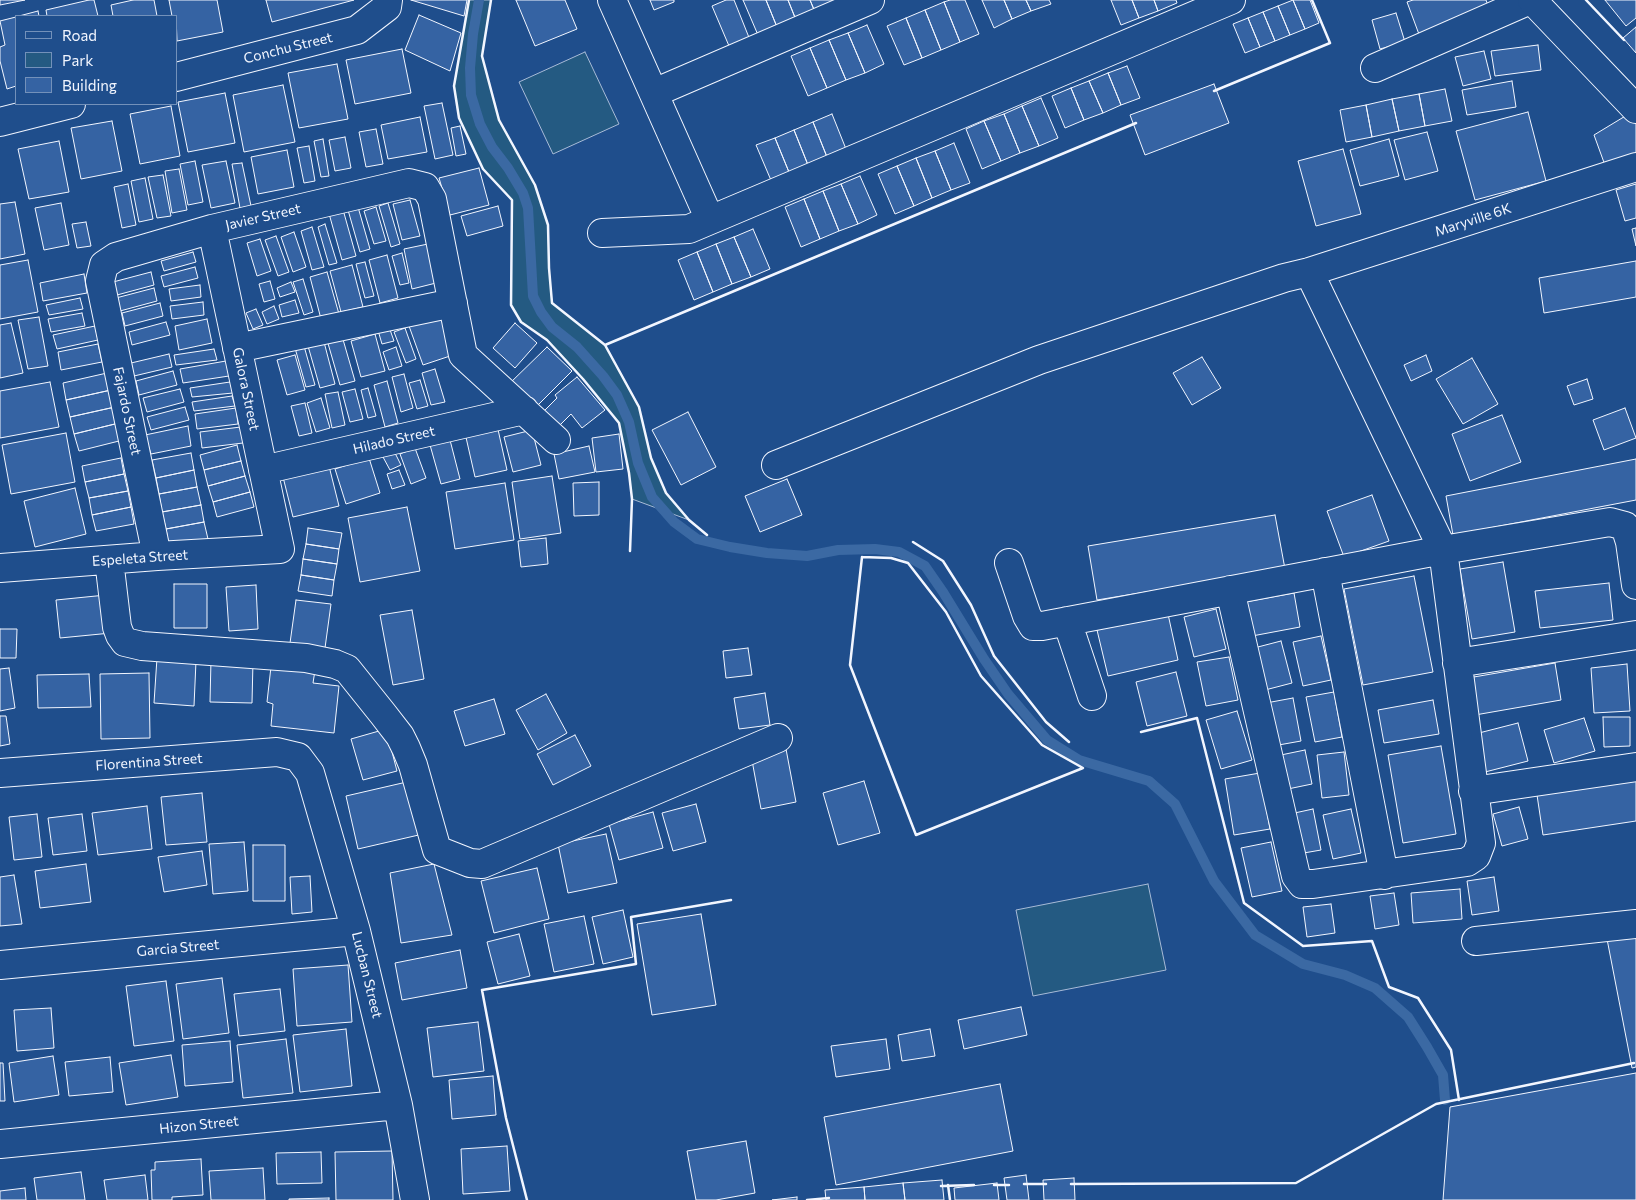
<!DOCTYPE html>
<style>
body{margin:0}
#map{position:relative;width:1636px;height:1200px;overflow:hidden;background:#1f4e8c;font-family:Commissioner,sans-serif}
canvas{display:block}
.legend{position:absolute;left:15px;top:15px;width:162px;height:90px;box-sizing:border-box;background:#1f4e8c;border:1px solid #7391ba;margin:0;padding:6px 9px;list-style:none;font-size:15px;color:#f2f6ff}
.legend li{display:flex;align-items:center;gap:10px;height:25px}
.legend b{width:25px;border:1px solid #7391ba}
</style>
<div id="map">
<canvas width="1636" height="1200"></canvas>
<ul class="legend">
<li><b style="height:6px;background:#1f4e8c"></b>Road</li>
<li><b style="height:14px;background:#245a82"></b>Park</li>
<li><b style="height:14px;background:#3563a3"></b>Building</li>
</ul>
</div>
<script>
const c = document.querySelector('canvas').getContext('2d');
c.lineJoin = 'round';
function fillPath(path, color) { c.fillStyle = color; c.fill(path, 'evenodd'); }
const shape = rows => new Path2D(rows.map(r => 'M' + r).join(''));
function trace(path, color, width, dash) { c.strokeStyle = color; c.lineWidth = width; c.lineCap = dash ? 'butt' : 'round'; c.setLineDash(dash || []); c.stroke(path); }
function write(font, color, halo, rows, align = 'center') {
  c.font = font + ' Commissioner,sans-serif'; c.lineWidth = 4; c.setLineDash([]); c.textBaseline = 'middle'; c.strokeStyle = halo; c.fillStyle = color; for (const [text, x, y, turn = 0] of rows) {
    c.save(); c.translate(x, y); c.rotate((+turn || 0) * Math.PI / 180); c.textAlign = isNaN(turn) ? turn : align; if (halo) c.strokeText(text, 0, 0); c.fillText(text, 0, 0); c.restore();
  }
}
const green = shape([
 [469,0,491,0,482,56,499,120,535,185,548,225,549,268,552,303,605,345,639,407,651,458,666,493,689,520,632,499,629,473,619,423,583,379,547,340,521,322,511,305,512,200,483,169,459,118,454,86,469,0],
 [585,52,619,124,553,154,519,82,585,52],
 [1148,884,1166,970,1033,996,1016,910,1148,884]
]);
fillPath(green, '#245a82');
trace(green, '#a8bbd7', 1);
trace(shape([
 [479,0,473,34,470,68,471,95,480,124,492,147,508,168,523,193,528,208,533,296,541,312,552,327,577,347,603,376,617,395,629,422,638,463,652,497,674,522,697,539,730,547,767,553,807,556,838,550,875,549,899,552,925,566,943,592,984,659,1008,694,1047,740,1079,760,1149,781,1175,804,1214,881,1255,935,1303,964,1345,975,1375,988,1408,1017,1427,1047,1443,1075,1445,1100]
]), '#3b69a3', 10);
const building = shape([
 [0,0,25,0,0,5,0,0],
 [89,0,94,0,98,16,47,16,46,10,89,0],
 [133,0,154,0,157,16,113,16,111,5,133,0],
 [169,0,217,0,223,32,177,41,176,16,172,16,169,0],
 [266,0,354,0,272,22,266,0],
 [411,0,467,0,464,16,411,0],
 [516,0,565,0,577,29,535,46,516,0],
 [650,0,674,0,674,2,654,10,650,0],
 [726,0,734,0,752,45,732,53,712,6,726,0],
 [743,0,766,0,777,27,758,35,743,0],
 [766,0,788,0,796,20,777,27,766,0],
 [788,0,810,0,815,12,796,20,788,0],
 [810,0,832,0,834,4,815,12,810,0],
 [950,0,965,0,979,34,960,42,944,2,950,0],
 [982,0,1004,0,1012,19,994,28,982,0],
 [1004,0,1026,0,1031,11,1012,19,1004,0],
 [1026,0,1049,0,1051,4,1031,11,1026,0],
 [1111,0,1132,0,1139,18,1121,25,1111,0],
 [1132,0,1154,0,1158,11,1139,18,1132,0],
 [1154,0,1176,0,1177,3,1158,11,1154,0],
 [1293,0,1310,0,1319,23,1305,29,1293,0],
 [1293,0,1305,29,1290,35,1278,6,1293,0],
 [1413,0,1486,0,1490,11,1420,37,1407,2,1413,0],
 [1605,0,1636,0,1636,18,1626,26,1605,0],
 [944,2,960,42,941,50,925,10,944,2],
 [1278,6,1290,35,1275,41,1263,12,1278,6],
 [925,10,941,50,922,58,906,18,925,10],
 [38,11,39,16,19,16,38,11],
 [1263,12,1275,41,1260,47,1248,18,1263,12],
 [1396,13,1405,42,1380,49,1372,20,1396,13],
 [419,15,461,33,450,71,405,50,419,15],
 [16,17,16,86,7,89,0,61,0,47,5,45,0,21,16,17],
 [906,18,922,58,904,65,887,26,906,18],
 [1248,18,1260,47,1245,53,1233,24,1248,18],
 [867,25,884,64,865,73,848,33,867,25],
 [1636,27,1636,53,1623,38,1636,27],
 [848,33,865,73,846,80,829,40,848,33],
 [829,40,846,80,827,88,810,48,829,40],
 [1538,45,1541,70,1495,76,1491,51,1538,45],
 [810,48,827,88,808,96,791,56,810,48],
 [402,49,411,93,355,104,346,60,402,49],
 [1484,51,1491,79,1463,86,1455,57,1484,51],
 [337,64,348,119,299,128,288,73,337,64],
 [1127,66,1140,98,1121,105,1108,73,1127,66],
 [1108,73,1121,105,1103,113,1089,81,1108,73],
 [1089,81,1103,113,1084,120,1071,88,1089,81],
 [1512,81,1516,107,1467,115,1462,90,1512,81],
 [1214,84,1229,123,1145,155,1130,115,1214,84],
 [283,85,295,142,244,152,233,95,283,85],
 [1071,88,1084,120,1065,128,1052,96,1071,88],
 [1445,89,1452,121,1425,126,1419,94,1445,89],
 [225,93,235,143,188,152,178,102,225,93],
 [1419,94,1425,126,1399,131,1392,99,1419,94],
 [1041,98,1058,138,1039,146,1022,106,1041,98],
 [1392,99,1399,131,1372,137,1366,105,1392,99],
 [442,103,453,155,435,159,424,106,442,103],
 [1366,105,1372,137,1346,142,1340,110,1366,105],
 [171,106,180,156,140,164,130,114,171,106],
 [1022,106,1039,146,1020,153,1004,114,1022,106],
 [1528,112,1546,181,1475,200,1456,131,1528,112],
 [1632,112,1636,120,1636,157,1606,168,1594,135,1632,112],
 [832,114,848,154,829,162,813,122,832,114],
 [1004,114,1020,153,1001,161,984,121,1004,114],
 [420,117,427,152,388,159,381,125,420,117],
 [112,121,122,171,81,179,71,128,112,121],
 [984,121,1001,161,982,169,966,129,984,121],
 [813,122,829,162,810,170,794,130,813,122],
 [460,126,466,154,456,156,451,128,460,126],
 [376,129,383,164,366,167,359,132,376,129],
 [794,130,810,170,791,177,775,138,794,130],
 [1427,132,1438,171,1405,180,1394,140,1427,132],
 [345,137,351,168,335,171,329,140,345,137],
 [775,138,791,177,773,185,756,145,775,138],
 [323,139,329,176,321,177,314,141,323,139],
 [1389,139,1399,176,1360,186,1350,150,1389,139],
 [59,141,69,192,29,199,18,149,59,141],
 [954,143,970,183,951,190,935,151,954,143],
 [309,146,315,181,304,183,297,148,309,146],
 [1343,149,1361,214,1316,226,1298,161,1343,149],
 [287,150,294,187,258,194,251,157,287,150],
 [935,151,951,190,932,198,916,158,935,151],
 [916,158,932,198,914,206,897,166,916,158],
 [195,161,203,202,188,205,180,164,195,161],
 [226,161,235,203,211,208,202,165,226,161],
 [242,163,251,206,240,208,232,164,242,163],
 [897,166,914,206,895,214,878,174,897,166],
 [479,168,489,205,450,215,439,178,479,168],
 [179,169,187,210,172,213,165,171,179,169],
 [163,175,171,216,157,218,148,177,163,175],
 [860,176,877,215,858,224,841,184,860,176],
 [145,178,153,219,139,222,131,181,145,178],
 [128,184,136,225,122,228,114,187,128,184],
 [841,184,858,224,839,231,823,191,841,184],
 [1636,184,1636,218,1625,221,1616,190,1636,184],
 [823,191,839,231,820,239,804,199,823,191],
 [804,199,820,239,801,247,785,207,804,199],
 [410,200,420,236,402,240,393,204,410,200],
 [15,202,25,254,0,259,0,204,15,202],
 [61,203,69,245,44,250,35,208,61,203],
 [388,203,400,244,391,247,379,206,388,203],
 [342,206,356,256,342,260,328,210,342,206],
 [498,206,503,226,467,236,461,216,498,206],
 [358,207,370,249,360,252,348,210,358,207],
 [376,207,386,241,374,244,364,211,376,207],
 [86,222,91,246,77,248,72,224,86,222],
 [325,224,337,263,329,265,318,227,325,224],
 [312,227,324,267,312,270,301,231,312,227],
 [1636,228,1636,246,1632,229,1636,228],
 [753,229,770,269,751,277,734,237,753,229],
 [294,232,306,267,293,272,281,237,294,232],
 [276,236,289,272,278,276,265,240,276,236],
 [734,237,751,277,732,284,716,244,734,237],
 [260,239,271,271,257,276,247,243,260,239],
 [428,244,436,283,412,289,404,249,428,244],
 [716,244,732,284,713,292,697,252,716,244],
 [193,252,196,262,164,271,161,261,193,252],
 [697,252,713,292,694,300,678,260,697,252],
 [402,253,409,283,400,285,392,256,402,253],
 [387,255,398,298,380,303,369,260,387,255],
 [28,260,38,312,0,319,0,265,28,260],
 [1636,261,1636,297,1544,313,1539,278,1636,261],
 [365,262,374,296,365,298,356,264,365,262],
 [352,265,363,307,341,312,330,271,352,265],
 [195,267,198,278,164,287,161,276,195,267],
 [151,272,154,285,117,295,113,282,151,272],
 [327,272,339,314,321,319,310,277,327,272],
 [84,274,87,293,43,301,40,283,84,274],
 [303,279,313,312,304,315,293,282,303,279],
 [270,281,275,299,264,302,259,284,270,281],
 [291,282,295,292,280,297,277,288,291,282],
 [200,285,201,297,171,301,169,289,200,285],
 [154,288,157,301,120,311,116,298,154,288],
 [80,298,83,309,49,315,46,305,80,298],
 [295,300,299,313,282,317,279,305,295,300],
 [203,302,204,315,172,319,170,306,203,302],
 [160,303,163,316,125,326,122,313,160,303],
 [274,306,279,319,267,324,262,312,274,306],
 [256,309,263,325,253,329,246,313,256,309],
 [82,313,85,326,51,332,48,319,82,313],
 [440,315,453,355,423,365,409,326,440,315],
 [39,317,48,366,28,369,18,320,39,317],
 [207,319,212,343,179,350,175,326,207,319],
 [166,322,170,335,132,345,129,332,166,322],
 [11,323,23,373,0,378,0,325,11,323],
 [515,323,537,343,515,368,493,348,515,323],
 [388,324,394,341,382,344,377,327,388,324],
 [95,326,98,340,57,349,53,335,95,326],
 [405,328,416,359,406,363,394,332,405,328],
 [375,334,385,371,361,377,351,341,375,334],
 [342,336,355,381,340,385,327,340,342,336],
 [324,342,335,384,320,388,308,346,324,342],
 [98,344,102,362,61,370,58,352,98,344],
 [304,346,315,385,306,387,295,348,304,346],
 [396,347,402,366,389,370,383,352,396,347],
 [547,347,572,371,533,410,508,385,547,347],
 [214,349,217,360,176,365,174,355,214,349],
 [169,354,172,367,134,376,131,363,169,354],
 [295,355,305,390,287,395,277,360,295,355],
 [1426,355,1432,371,1411,381,1404,365,1426,355],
 [1202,357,1221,388,1192,405,1173,373,1202,357],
 [1472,358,1498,404,1463,424,1436,379,1472,358],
 [226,361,229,376,183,383,180,369,226,361],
 [435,369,445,402,431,405,422,373,435,369],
 [173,371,177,385,139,395,136,381,173,371],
 [107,373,111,390,66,400,63,383,107,373],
 [404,374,413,408,401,412,392,377,404,374],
 [577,377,605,410,582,428,571,414,559,426,544,411,557,398,555,395,577,377],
 [1587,379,1593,399,1574,405,1567,386,1587,379],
 [420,380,428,406,417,409,409,383,420,380],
 [387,381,398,423,385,427,374,385,387,381],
 [50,382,59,427,0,438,0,391,50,382],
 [230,382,233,393,192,397,190,388,230,382],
 [368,388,376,416,368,418,361,390,368,388],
 [180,389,184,402,147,412,143,398,180,389],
 [355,389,363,419,350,422,342,392,355,389],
 [111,390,115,407,70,417,66,400,111,390],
 [338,392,345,425,332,428,325,394,338,392],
 [232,396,235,406,194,411,192,402,232,396],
 [321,398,330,428,316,432,307,403,321,398],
 [305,403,312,433,299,436,291,406,305,403],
 [115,407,119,423,74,434,70,417,115,407],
 [185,407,189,420,151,430,147,417,185,407],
 [236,408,238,424,197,429,195,414,236,408],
 [1625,408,1636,438,1604,450,1593,420,1625,408],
 [688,412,716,467,681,485,652,430,688,412],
 [1502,415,1521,462,1470,481,1452,434,1502,415],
 [119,423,123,440,79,451,74,434,119,423],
 [497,425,507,470,475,477,465,433,497,425],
 [188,426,191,446,151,454,145,435,188,426],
 [241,427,243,443,202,448,200,432,241,427],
 [532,430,541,465,513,472,504,437,532,430],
 [66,433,75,482,11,494,2,445,66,433],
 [619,434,623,469,596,472,592,438,619,434],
 [450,440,460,479,441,484,430,445,450,440],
 [237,445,241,461,204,470,200,455,237,445],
 [589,446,595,472,559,479,554,454,589,446],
 [415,448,426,478,411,484,400,454,415,448],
 [394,451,401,465,390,470,383,457,394,451],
 [191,453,194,470,156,478,152,460,191,453],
 [121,458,124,474,85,482,82,466,121,458],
 [369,458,380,493,346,504,335,469,369,458],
 [1636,459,1636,500,1453,535,1446,496,1636,459],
 [241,461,245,476,208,486,204,470,241,461],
 [329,466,339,506,293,517,283,477,329,466],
 [194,470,197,487,159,494,156,478,194,470],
 [399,470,405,485,392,489,387,474,399,470],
 [124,474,128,491,89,498,85,482,124,474],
 [245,476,250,492,213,502,208,486,245,476],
 [552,476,561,533,520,539,512,482,552,476],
 [787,479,802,515,760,532,745,496,787,479],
 [599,482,599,515,574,516,573,483,599,482],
 [505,483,514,540,455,549,446,492,505,483],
 [197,487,201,505,162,512,159,494,197,487],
 [75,488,86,534,35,547,24,501,75,488],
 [128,491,131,507,92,515,89,498,128,491],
 [250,492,254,507,217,517,213,502,250,492],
 [1372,495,1389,541,1344,557,1327,511,1372,495],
 [201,505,204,522,166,529,162,512,201,505],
 [131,507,134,524,96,531,92,515,131,507],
 [407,507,420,571,360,582,348,518,407,507],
 [1275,515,1285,569,1097,600,1088,546,1275,515],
 [204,522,208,539,169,546,166,529,204,522],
 [308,528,342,533,339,549,306,544,308,528],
 [546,538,548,564,521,567,518,541,546,538],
 [306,544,339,549,337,564,303,559,306,544],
 [303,559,337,564,334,580,301,575,303,559],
 [1503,562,1515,632,1472,639,1460,569,1503,562],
 [301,575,334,580,332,596,298,591,301,575],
 [1414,576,1433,672,1363,685,1344,589,1414,576],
 [1609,583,1613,620,1540,628,1535,591,1609,583],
 [174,584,207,584,207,628,174,628,174,584],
 [256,585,258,629,229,631,226,587,256,585],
 [1294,593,1300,627,1252,636,1245,602,1294,593],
 [106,595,111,633,60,638,56,600,106,595],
 [296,600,331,604,325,648,290,643,296,600],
 [1216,609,1226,649,1194,657,1184,617,1216,609],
 [412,610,424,679,393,685,380,615,412,610],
 [1168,614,1178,660,1108,676,1097,630,1168,614],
 [0,629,17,629,16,658,0,658,0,629],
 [1321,636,1331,680,1303,686,1293,642,1321,636],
 [1281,641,1292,683,1265,690,1254,648,1281,641],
 [748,648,752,675,726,678,723,651,748,648],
 [1229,657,1238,700,1206,706,1197,662,1229,657],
 [157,658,196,661,194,706,154,703,157,658],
 [272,658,316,664,313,683,339,686,334,733,271,726,273,704,267,702,272,658],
 [211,660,253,661,252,703,210,702,211,660],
 [1555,663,1561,700,1475,715,1468,678,1555,663],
 [1627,664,1630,711,1594,713,1591,668,1627,664],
 [9,668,15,708,0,711,0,669,9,668],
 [1176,672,1187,716,1147,726,1136,682,1176,672],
 [149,673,150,738,101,739,100,674,149,673],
 [89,674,91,707,38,708,37,675,89,674],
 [1334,692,1342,737,1315,742,1306,697,1334,692],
 [765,693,770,725,739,729,734,698,765,693],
 [546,694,567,733,538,750,516,710,546,694],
 [1293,698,1301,741,1273,746,1266,703,1293,698],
 [494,699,505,734,465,746,454,711,494,699],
 [1433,700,1439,734,1384,743,1378,710,1433,700],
 [1237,711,1252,760,1221,769,1206,720,1237,711],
 [0,716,6,716,10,744,0,746,0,716],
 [1603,717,1630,717,1630,746,1604,747,1603,717],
 [1584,718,1595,751,1554,763,1544,730,1584,718],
 [1518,723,1528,761,1485,772,1475,734,1518,723],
 [386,729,397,771,363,780,351,739,386,729],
 [575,735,591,766,553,785,537,754,575,735],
 [1441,746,1456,834,1403,843,1388,755,1441,746],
 [786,749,796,802,761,809,751,755,786,749],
 [1305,750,1312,784,1283,790,1276,756,1305,750],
 [1344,752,1349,795,1322,798,1317,755,1344,752],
 [1260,773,1270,829,1234,835,1225,779,1260,773],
 [1636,780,1636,821,1543,835,1537,795,1636,780],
 [411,781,423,834,358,849,346,796,411,781],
 [864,781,880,833,838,845,823,793,864,781],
 [202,793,207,842,166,845,161,797,202,793],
 [696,804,706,842,673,851,662,813,696,804],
 [147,806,152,849,98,855,92,813,147,806],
 [1519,807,1528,839,1502,846,1493,814,1519,807],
 [1313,809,1321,850,1298,854,1290,814,1313,809],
 [1351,809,1361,853,1333,859,1323,815,1351,809],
 [653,812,663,848,619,860,609,824,653,812],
 [37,814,42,857,14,860,9,817,37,814],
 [82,814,87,851,53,855,48,818,82,814],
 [606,834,617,883,568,893,558,844,606,834],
 [244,842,248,891,213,894,209,844,244,842],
 [1271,842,1282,891,1252,897,1241,848,1271,842],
 [253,845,285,845,285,901,253,901,253,845],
 [202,851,207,885,164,892,158,857,202,851],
 [86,864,91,902,40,908,35,871,86,864],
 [434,864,452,935,401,943,390,873,434,864],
 [537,868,549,919,494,933,481,881,537,868],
 [14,875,22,924,0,926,0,877,14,875],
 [310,876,312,912,292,914,290,877,310,876],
 [1494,877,1499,911,1472,915,1467,881,1494,877],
 [1460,889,1462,919,1413,923,1411,893,1460,889],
 [1394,893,1399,925,1375,929,1370,896,1394,893],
 [1331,904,1335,933,1307,937,1303,907,1331,904],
 [623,910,633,957,603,964,592,917,623,910],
 [701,914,716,1005,652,1015,637,924,701,914],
 [584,916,594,964,554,972,544,924,584,916],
 [519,934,530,976,498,984,487,942,519,934],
 [1636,934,1636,1067,1632,1068,1607,939,1636,934],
 [460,950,467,988,402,1000,395,963,460,950],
 [348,965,352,1022,297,1026,293,969,348,965],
 [222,978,229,1033,183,1039,176,984,222,978],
 [166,981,174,1041,134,1046,126,986,166,981],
 [280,989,285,1031,239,1036,234,994,280,989],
 [1021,1007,1027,1035,964,1049,958,1020,1021,1007],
 [51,1008,54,1048,17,1051,14,1010,51,1008],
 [478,1022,484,1071,433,1077,427,1028,478,1022],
 [346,1029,352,1086,300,1092,293,1035,346,1029],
 [930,1029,935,1056,902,1061,898,1035,930,1029],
 [286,1039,293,1093,243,1098,237,1045,286,1039],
 [886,1039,890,1069,836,1077,831,1046,886,1039],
 [230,1041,233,1082,185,1086,182,1045,230,1041],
 [171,1055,178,1097,126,1105,119,1063,171,1055],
 [53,1056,59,1095,14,1102,9,1063,53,1056],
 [110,1057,113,1092,69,1096,65,1062,110,1057],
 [0,1063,3,1063,5,1101,0,1101,0,1063],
 [1636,1073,1636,1200,1443,1200,1450,1107,1636,1073],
 [493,1076,496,1115,452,1119,449,1080,493,1076],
 [1000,1084,1013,1151,836,1185,824,1117,1000,1084],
 [746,1141,755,1193,716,1200,696,1200,687,1151,746,1141],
 [507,1146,510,1191,463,1194,461,1149,507,1146],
 [392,1151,393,1200,336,1200,335,1152,392,1151],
 [321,1152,322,1183,277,1184,276,1153,321,1152],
 [201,1159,203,1195,172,1197,172,1200,152,1200,151,1170,155,1170,155,1162,201,1159],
 [263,1168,265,1200,211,1200,209,1171,263,1168],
 [81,1172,85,1200,37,1200,34,1178,81,1172],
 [145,1175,148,1200,107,1200,104,1180,145,1175],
 [1026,1175,1029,1200,1007,1200,1004,1178,1026,1175],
 [1074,1178,1075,1200,1044,1200,1043,1180,1074,1178],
 [942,1180,944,1200,905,1200,903,1183,942,1180],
 [903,1183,905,1200,865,1200,864,1187,903,1183],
 [997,1183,999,1200,955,1200,954,1188,997,1183],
 [864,1187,865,1200,826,1200,825,1190,864,1187],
 [25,1188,26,1200,0,1200,0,1191,25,1188],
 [797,1197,797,1200,772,1200,797,1197],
 [329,1198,329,1200,289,1200,289,1199,329,1198]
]);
fillPath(building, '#3563a3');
trace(building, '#f2f6ff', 1);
const minor = shape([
 [612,0,710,220],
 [1375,68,1530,0],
 [176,77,357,30,387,7,388,0],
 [654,93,870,0],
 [0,122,71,104],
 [602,233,689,229,1231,0],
 [237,348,453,303],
 [776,465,1039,360,1284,278,1309,272,1636,167],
 [263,470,524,410],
 [157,556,100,281,104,265,116,257,212,229,409,183,425,187,432,199,463,355,556,440],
 [109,560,117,627,120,635,125,642,142,646,306,658,335,664,347,669,383,714,400,736,406,748,413,765,437,850,470,863,482,864,778,738],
 [1009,563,1027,616,1033,626,1042,626,1443,550,1610,522,1625,526,1630,542,1636,585],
 [0,568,157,556,280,549,212,229],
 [1325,572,1384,875],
 [1230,590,1296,876,1302,884,1313,884,1467,862,1476,856,1481,843,1443,550,1309,272],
 [1067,621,1092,696],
 [1457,663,1636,635],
 [0,773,277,752,298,757,310,773,356,931,398,1105,415,1200],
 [1473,791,1636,767],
 [1476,941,1636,924],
 [0,965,356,931],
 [0,1144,398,1105]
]);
const secondary = shape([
 [1532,0,1636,109]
]);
trace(minor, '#f2f6ff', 30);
trace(secondary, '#f2f6ff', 30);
trace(minor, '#1f4e8c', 28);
trace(secondary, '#1f4e8c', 28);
trace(shape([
 [469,0,454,86,459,118,483,169,512,200,511,305,521,322,547,340,583,379,619,423,629,473,632,499,630,551],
 [491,0,482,56,499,120,535,185,548,225,549,268,552,303,605,345,639,407,651,458,666,493,689,520,707,535],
 [1586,0,1624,40],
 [1214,91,1330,43,1312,0],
 [605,345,1136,123],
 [913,542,943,561,971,605,994,656,1046,722,1069,742],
 [862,557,891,558,908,563,946,612,981,676,1042,745,1083,768,916,835,850,665,862,557],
 [1141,732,1197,718,1244,903,1303,946,1372,941,1389,987,1418,998,1451,1050,1459,1100],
 [1024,1184,1046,1184],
 [1071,1184,1296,1183,1436,1104,1634,1063],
 [948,1185,950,1200],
 [994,1185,1009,1185],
 [941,1186,974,1185],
 [527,1200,506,1118,482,990,636,964,631,917,731,900],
 [807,1200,829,1198]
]), '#f2f6ff', 2.5);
write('14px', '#f2f6ff', '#1f4e8c', [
 ["Conchu Street",288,48,-14],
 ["Javier Street",263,217,-13],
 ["Maryville 6K",1473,220,-18],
 ["Galora Street",246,389,78],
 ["Fajardo Street",127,411,78],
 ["Hilado Street",394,440,-13],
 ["Espeleta Street",140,558,-4],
 ["Florentina Street",149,762,-4],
 ["Garcia Street",178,948,-5],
 ["Lucban Street",367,975,76],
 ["Hizon Street",199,1125,-6]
]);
</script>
